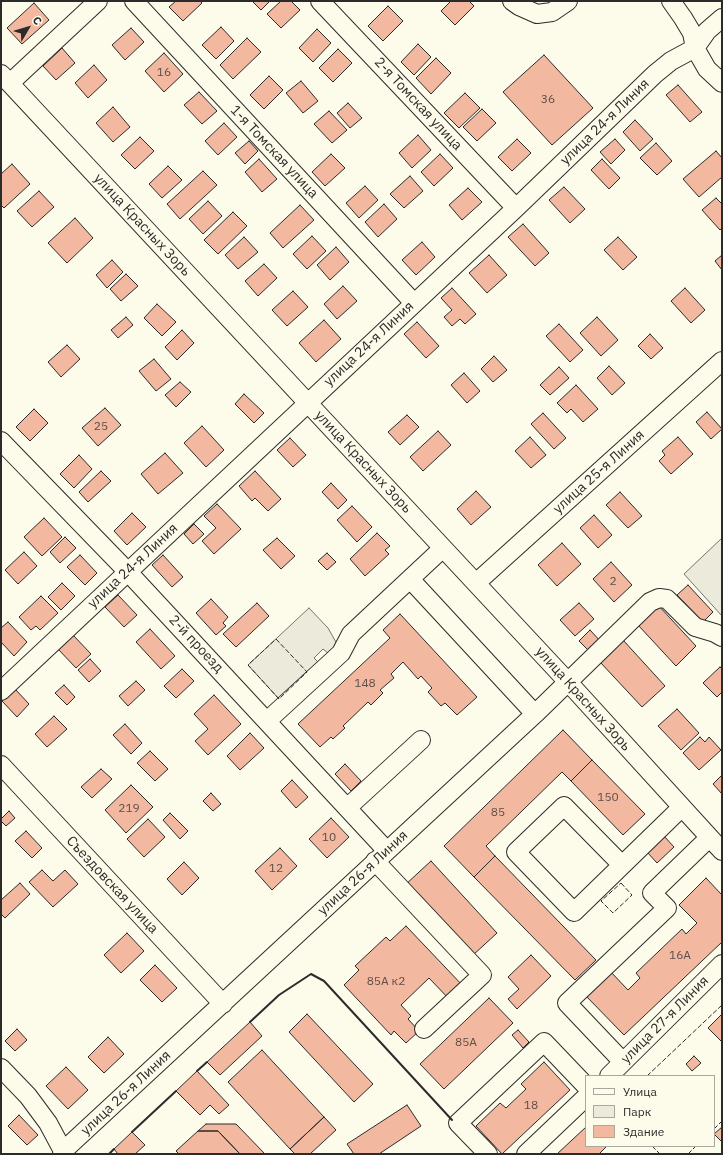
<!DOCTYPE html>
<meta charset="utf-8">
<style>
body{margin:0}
#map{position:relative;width:723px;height:1155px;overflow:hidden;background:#fdfbea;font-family:"IBM Plex Sans",sans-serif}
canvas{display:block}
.frame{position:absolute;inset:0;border:2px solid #2b2b2b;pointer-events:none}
.legend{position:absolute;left:585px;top:1075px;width:130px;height:72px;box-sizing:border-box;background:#fdfbea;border:1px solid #a9a89e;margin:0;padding:5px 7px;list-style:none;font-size:12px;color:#2b2b2b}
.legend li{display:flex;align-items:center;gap:8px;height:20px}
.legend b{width:20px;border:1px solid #a9a89e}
.north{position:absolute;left:8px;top:8px;width:40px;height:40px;-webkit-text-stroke:3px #fdfbea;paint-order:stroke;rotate:52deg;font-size:11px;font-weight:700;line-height:16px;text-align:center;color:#2b2b2b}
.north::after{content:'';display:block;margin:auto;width:14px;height:18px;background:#2b2b2b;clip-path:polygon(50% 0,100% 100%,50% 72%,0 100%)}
</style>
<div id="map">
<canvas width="723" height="1155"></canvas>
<div class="frame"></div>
<ul class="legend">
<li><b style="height:5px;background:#fdfbea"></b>Улица</li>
<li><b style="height:11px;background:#ecebdb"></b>Парк</li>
<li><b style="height:11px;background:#f2b8a0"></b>Здание</li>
</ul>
<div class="north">С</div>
</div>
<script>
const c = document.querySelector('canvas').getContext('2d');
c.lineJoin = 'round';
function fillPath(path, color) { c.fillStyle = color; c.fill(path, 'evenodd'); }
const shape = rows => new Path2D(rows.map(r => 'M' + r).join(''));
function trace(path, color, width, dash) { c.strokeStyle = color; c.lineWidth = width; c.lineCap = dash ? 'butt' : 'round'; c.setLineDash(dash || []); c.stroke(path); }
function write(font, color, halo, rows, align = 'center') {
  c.font = font + ' "IBM Plex Sans",sans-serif'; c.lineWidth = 3; c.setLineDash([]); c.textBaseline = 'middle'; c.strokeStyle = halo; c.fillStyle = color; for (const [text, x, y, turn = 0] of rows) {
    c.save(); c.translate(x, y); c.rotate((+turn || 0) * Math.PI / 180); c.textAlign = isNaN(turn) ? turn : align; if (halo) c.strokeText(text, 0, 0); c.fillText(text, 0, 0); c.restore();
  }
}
const green = shape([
 [722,538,722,616,684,574,722,538],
 [309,608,328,628,337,644,328,653,323,649,314,658,318,662,279,699,248,665,309,608]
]);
fillPath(green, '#ecebdb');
trace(green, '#74746e', 1);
const building = shape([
 [176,1,200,1,202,3,183,21,169,7,176,1],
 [252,1,270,1,261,10,252,1],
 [281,1,291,1,300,10,281,28,267,14,281,1],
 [451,1,469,1,474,6,455,25,441,11,451,1],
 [34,3,49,20,22,44,7,28,34,3],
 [388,6,403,21,383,41,368,26,388,6],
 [221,27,234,41,216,59,202,45,221,27],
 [131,28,144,42,125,60,112,45,131,28],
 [317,29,331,43,313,62,299,48,317,29],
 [247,38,261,52,233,79,220,65,247,38],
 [418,44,431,57,414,75,401,62,418,44],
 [62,48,75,63,56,80,43,66,62,48],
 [338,49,352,63,333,82,319,68,338,49],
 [164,53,183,74,164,92,145,71,164,53],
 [544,55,593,108,552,145,503,92,544,55],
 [436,58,451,73,431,94,416,78,436,58],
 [94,65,107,80,88,98,75,83,94,65],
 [269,76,283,90,264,109,250,95,269,76],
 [301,81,318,101,303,113,286,93,301,81],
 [678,85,702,112,690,122,666,95,678,85],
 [199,92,217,111,202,124,184,105,199,92],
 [465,93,480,108,459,128,444,113,465,93],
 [348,103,362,118,350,128,337,113,348,103],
 [113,107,130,127,113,142,96,123,113,107],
 [482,109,496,123,477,141,463,127,482,109],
 [329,111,347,130,332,143,314,124,329,111],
 [635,120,653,139,640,151,623,132,635,120],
 [224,123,237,137,218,155,205,141,224,123],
 [418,135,431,150,412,168,399,153,418,135],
 [140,137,154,151,135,169,121,155,140,137],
 [517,139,531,153,512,171,498,157,517,139],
 [615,139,625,150,611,164,600,152,615,139],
 [249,141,258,151,245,164,235,153,249,141],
 [656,143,672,161,657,175,640,158,656,143],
 [716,151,722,158,722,177,699,197,683,179,716,151],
 [331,154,345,168,325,186,312,172,331,154],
 [440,154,453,168,434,186,421,172,440,154],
 [259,159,277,179,262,192,245,172,259,159],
 [602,159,620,178,609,189,591,170,602,159],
 [12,164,30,184,4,208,1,205,1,174,12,164],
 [168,166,182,180,162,198,149,184,168,166],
 [203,171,217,185,180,219,167,204,203,171],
 [410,176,423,191,404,208,390,194,410,176],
 [365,186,378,200,359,218,346,203,365,186],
 [564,187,585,209,570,223,549,200,564,187],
 [468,188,482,202,462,220,449,205,468,188],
 [39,191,54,207,32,227,17,211,39,191],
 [716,198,722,204,722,228,720,230,702,210,716,198],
 [208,201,222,216,203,234,189,219,208,201],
 [384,204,397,219,378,237,365,222,384,204],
 [300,205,314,220,283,248,270,233,300,205],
 [233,212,247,226,218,254,204,240,233,212],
 [75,218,93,238,67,263,48,243,75,218],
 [523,224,549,253,535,266,508,237,523,224],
 [312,236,326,251,307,269,293,254,312,236],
 [244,237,258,252,238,269,225,255,244,237],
 [618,237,637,257,623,270,604,250,618,237],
 [422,242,435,257,416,275,402,260,422,242],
 [336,247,349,262,330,280,317,265,336,247],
 [489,255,507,275,487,293,469,273,489,255],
 [722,255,722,270,715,261,722,255],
 [112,260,123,272,107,288,96,275,112,260],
 [264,264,277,278,258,296,245,281,264,264],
 [126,274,138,286,121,301,110,289,126,274],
 [343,286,357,301,337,319,324,304,343,286],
 [452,288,476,314,465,324,460,319,452,326,444,317,452,310,441,298,452,288],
 [685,288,705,310,691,323,671,301,685,288],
 [293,291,308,307,287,326,272,310,293,291],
 [157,304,176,322,162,336,144,318,157,304],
 [126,317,133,325,118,338,111,330,126,317],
 [597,317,618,340,601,356,580,333,597,317],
 [324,320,341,339,316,362,299,343,324,320],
 [417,322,439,346,426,358,404,334,417,322],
 [559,324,583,350,570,362,546,336,559,324],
 [182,330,194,343,177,360,165,347,182,330],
 [650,334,663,348,651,359,638,346,650,334],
 [67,345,80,359,61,377,48,362,67,345],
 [494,356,507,370,493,382,481,369,494,356],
 [154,359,171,379,156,391,139,371,154,359],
 [609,366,625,383,612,395,597,378,609,366],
 [559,367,569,378,550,395,540,385,559,367],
 [464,373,480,391,467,403,451,385,464,373],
 [180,382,191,392,176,407,165,395,180,382],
 [576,385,598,409,583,422,571,409,567,413,557,403,576,385],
 [244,394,264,413,254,423,235,404,244,394],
 [105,408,121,425,98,446,82,428,105,408],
 [34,409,48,423,30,441,16,427,34,409],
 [707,412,722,429,711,439,696,422,707,412],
 [543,413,566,438,554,449,531,424,543,413],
 [407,415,419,427,400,445,388,432,407,415],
 [202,426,224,450,206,467,184,443,202,426],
 [438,431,451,445,423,471,410,457,438,431],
 [530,437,546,455,531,468,515,451,530,437],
 [678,437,693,454,671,474,659,461,665,455,662,451,678,437],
 [290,438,306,455,293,467,277,450,290,438],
 [165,453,183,473,158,494,141,474,165,453],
 [79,455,92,469,74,488,60,474,79,455],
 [101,471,111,481,88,502,79,492,101,471],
 [255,471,281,499,268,511,255,498,252,501,239,486,255,471],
 [331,483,347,500,338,509,322,492,331,483],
 [476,491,491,507,471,525,457,509,476,491],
 [620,492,642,516,628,528,606,505,620,492],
 [217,504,241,529,214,554,202,541,216,528,204,516,217,504],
 [352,506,372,527,357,542,337,520,352,506],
 [132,513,146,527,127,545,114,531,132,513],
 [594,515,612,535,598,548,580,528,594,515],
 [44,518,62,537,42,556,24,537,44,518],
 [194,524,204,534,193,544,184,534,194,524],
 [377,533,390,546,385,550,389,554,365,576,350,559,377,533],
 [65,537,76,548,60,563,50,552,65,537],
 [277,538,295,556,281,569,263,550,277,538],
 [562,543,581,564,557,586,538,565,562,543],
 [24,552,37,566,18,584,5,570,24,552],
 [327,553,336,562,327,570,318,561,327,553],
 [80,555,97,573,85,585,67,567,80,555],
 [163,555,183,577,172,587,152,565,163,555],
 [611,562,632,585,614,602,593,579,611,562],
 [62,583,75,596,61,610,48,597,62,583],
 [688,585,713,612,703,622,677,595,688,585],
 [118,595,137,615,124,627,105,607,118,595],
 [41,596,58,613,40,630,36,626,31,630,19,617,41,596],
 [211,599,228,617,223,623,226,626,216,635,196,613,211,599],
 [257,603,269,616,236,647,223,634,257,603],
 [579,603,594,619,575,636,560,620,579,603],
 [658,605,696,646,676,666,638,625,658,605],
 [400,614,477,697,457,715,445,703,441,706,428,692,432,688,421,676,418,679,403,662,391,674,394,678,380,690,383,693,371,705,368,702,343,726,345,728,333,739,331,737,320,747,298,724,390,638,383,630,400,614],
 [8,622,27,642,14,656,1,642,1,628,8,622],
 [150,629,175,656,161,669,136,642,150,629],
 [590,630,602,643,591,653,579,641,590,630],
 [73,635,91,654,76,668,58,649,73,635],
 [623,640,665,686,642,707,600,662,623,640],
 [90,659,101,671,89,682,78,670,90,659],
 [720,667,722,669,722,692,717,697,703,683,720,667],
 [182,669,194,681,176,698,164,686,182,669],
 [136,681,145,690,128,706,119,696,136,681],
 [64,685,75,697,67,705,55,693,64,685],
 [15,689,29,704,17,717,2,701,15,689],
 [214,695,241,724,208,755,195,741,208,729,194,714,214,695],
 [677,709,699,733,681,750,658,726,677,709],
 [54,716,67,729,47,747,35,734,54,716],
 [125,724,142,743,131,754,113,735,125,724],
 [563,730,592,760,571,781,562,772,486,846,495,856,474,877,444,846,563,730],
 [250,733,264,748,240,770,227,756,250,733],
 [700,737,705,742,709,737,721,750,699,770,683,753,700,737],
 [150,751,168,769,155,781,137,763,150,751],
 [592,760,645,814,623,835,571,781,592,760],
 [345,764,361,781,351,791,335,774,345,764],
 [101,769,112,779,92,798,81,787,101,769],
 [722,775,722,794,713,784,722,775],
 [292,780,308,797,296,808,281,791,292,780],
 [131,785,153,807,126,833,105,810,131,785],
 [211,793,221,804,213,811,203,801,211,793],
 [9,811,15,818,6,826,1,821,1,819,9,811],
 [170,813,188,831,180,839,163,820,170,813],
 [331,818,349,837,327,858,309,839,331,818],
 [148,819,165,837,144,857,127,839,148,819],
 [26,831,42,848,32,858,15,841,26,831],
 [664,836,674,847,657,863,647,852,664,836],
 [280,848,297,866,272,890,255,871,280,848],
 [495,856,596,960,575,980,474,877,495,856],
 [431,861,497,933,472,956,405,885,431,861],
 [184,862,199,878,182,895,167,879,184,862],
 [42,870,53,881,65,870,78,884,53,907,29,882,42,870],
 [706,878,722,895,722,942,624,1035,585,995,610,971,628,990,640,978,636,973,682,929,686,934,697,923,679,905,706,878],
 [20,883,30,894,5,918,1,914,1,900,20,883],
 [406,926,464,987,450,1000,429,978,401,1005,411,1016,408,1019,419,1031,406,1043,394,1031,391,1035,344,985,359,970,355,966,386,937,390,941,406,926],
 [127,933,144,951,121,973,104,955,127,933],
 [531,955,551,976,517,1009,508,999,519,989,508,977,531,955],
 [155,965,177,988,162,1002,140,980,155,965],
 [489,998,513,1023,444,1089,420,1064,489,998],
 [307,1014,373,1084,354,1102,289,1032,307,1014],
 [722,1014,722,1042,708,1028,722,1014],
 [250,1022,262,1036,220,1075,207,1062,250,1022],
 [17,1029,27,1040,15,1051,5,1041,17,1029],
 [518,1030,529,1042,523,1048,512,1035,518,1030],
 [108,1037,124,1054,104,1073,88,1057,108,1037],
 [262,1050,324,1117,290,1149,228,1082,262,1050],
 [694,1056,701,1063,692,1071,686,1064,694,1056],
 [544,1062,570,1090,502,1154,476,1126,500,1103,506,1108,526,1089,521,1084,544,1062],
 [66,1067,88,1090,68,1109,46,1086,66,1067],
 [197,1071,229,1105,219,1114,210,1105,200,1115,176,1091,197,1071],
 [407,1105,421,1126,379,1154,354,1154,347,1144,407,1105],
 [19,1115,38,1135,27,1145,8,1126,19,1115],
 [324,1117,336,1130,310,1154,295,1154,290,1149,324,1117],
 [206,1124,236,1124,265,1154,240,1154,218,1131,198,1131,206,1124],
 [586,1127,586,1146,607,1146,599,1154,557,1154,586,1127],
 [722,1127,722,1142,714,1134,722,1127],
 [198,1131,218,1131,240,1154,179,1154,176,1151,198,1131],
 [132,1132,145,1145,135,1154,118,1154,114,1149,132,1132]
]);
fillPath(building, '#f2b8a0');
trace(building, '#2b2b2b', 1);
const minor = shape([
 [134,1,414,303],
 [320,1,516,208],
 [512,1,519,6,537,14,552,12,568,1],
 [671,1,683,18,692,33,695,48,707,69,722,83],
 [1,74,568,682,722,851],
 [10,83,98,1],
 [1,441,128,572,387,851],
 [410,579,535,714],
 [476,583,722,361],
 [1,691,516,208,655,74,671,61,695,48,707,31,722,18],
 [267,721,341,653,351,634,443,548],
 [1,765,223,1004],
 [347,808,421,740],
 [375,861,482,975,424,1029],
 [622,865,564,806,516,852,574,912,681,808],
 [623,1062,567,1003,667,908,652,893,709,838],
 [1,1068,28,1096,48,1123,63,1151],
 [609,1076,722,964],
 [62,1154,63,1151,535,714,650,602,659,598,667,599,695,627,715,633,722,637],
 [488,1154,458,1123,544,1042,586,1086],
 [526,1154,586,1097]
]);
trace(minor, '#2b2b2b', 20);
trace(minor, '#fdfbea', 18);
trace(shape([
 [276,639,307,672,279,699,248,665,276,639],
 [621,883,632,895,613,913,601,901,621,883],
 [647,1076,722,1005],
 [714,1129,722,1121],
 [652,1146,660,1154],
 [688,1154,696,1146]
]), '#2b2b2b', 1, [5, 2]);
trace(shape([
 [250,1022,279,995,311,974,324,981,452,1120],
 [197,1071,207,1062],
 [132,1132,176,1091],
 [109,1154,114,1149]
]), '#2b2b2b', 2);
write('12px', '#5d4e48', null, [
 ["16",164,73],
 ["36",548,100],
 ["25",101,427],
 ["2",613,582],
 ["148",365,684],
 ["150",608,798],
 ["219",129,809],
 ["85",498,813],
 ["10",329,838],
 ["12",276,869],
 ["16А",680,956],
 ["85А к2",386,982],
 ["85А",466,1043],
 ["18",531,1106]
]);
write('14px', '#2b2b2b', '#fdfbea', [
 ["2-я Томская улица",418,104,47],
 ["улица 24-я Линия",605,122,-44],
 ["1-я Томская улица",274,152,47],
 ["улица Красных Зорь",142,225,47],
 ["улица 24-я Линия",369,344,-43],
 ["улица Красных Зорь",363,462,47],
 ["улица 25-я Линия",599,472,-42],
 ["улица 24-я Линия",133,566,-43],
 ["2-й проезд",196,644,47],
 ["улица Красных Зорь",583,699,48],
 ["улица 26-я Линия",363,873,-43],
 ["Съездовская улица",112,885,47],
 ["улица 27-я Линия",665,1020,-45],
 ["улица 26-я Линия",126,1093,-43]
]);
</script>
